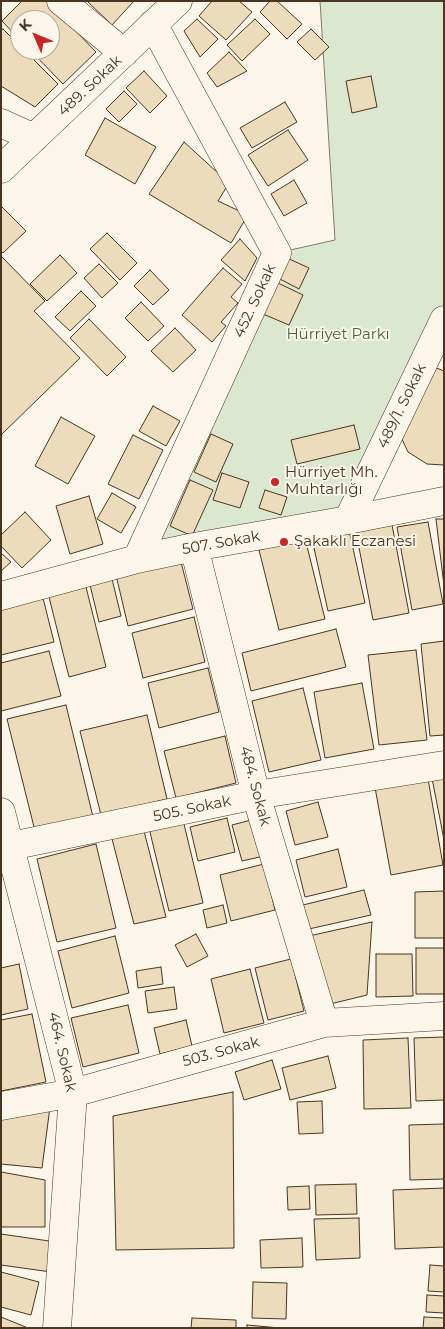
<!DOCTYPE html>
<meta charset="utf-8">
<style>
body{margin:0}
#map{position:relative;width:445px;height:1329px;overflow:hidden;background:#fbf6e9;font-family:Montserrat,sans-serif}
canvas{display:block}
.frame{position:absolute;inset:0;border:2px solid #4a3520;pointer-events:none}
.north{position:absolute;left:10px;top:10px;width:50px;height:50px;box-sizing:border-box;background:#fbf6e9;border:1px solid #b4a999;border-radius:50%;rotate:315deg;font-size:14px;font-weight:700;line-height:20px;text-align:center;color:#4a3520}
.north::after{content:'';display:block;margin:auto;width:18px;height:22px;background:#c62828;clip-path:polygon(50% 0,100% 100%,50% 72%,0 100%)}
</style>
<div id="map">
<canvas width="445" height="1329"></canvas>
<div class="frame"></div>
<div class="north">K</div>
</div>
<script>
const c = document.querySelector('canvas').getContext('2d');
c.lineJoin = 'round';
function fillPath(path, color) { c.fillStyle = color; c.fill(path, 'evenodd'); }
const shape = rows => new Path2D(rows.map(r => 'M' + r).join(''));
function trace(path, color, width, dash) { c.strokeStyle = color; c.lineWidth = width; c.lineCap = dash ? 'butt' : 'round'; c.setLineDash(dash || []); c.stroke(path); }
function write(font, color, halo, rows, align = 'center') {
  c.font = font + ' Montserrat,sans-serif'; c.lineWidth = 4; c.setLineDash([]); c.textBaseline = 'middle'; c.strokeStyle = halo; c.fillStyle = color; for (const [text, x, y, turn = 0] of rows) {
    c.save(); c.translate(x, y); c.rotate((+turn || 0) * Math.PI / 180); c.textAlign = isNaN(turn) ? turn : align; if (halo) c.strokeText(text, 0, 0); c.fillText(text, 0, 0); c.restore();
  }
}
const green = shape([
 [320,1,444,1,444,320,348,520,137,559,277,253,335,240,320,1]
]);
fillPath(green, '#dce7d0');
trace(green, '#887966', 1);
const building = shape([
 [22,1,47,1,96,52,63,84,30,50,50,50,50,20,20,20,20,40,2,21,22,1],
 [87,1,134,1,112,25,87,1],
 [212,1,239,1,252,12,226,40,199,16,212,1],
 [270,1,277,1,302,24,287,39,260,12,270,1],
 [197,19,218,39,200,57,184,31,197,19],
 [255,19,270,34,242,61,227,45,255,19],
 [3,29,20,46,20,50,24,50,58,84,35,107,1,86,1,30,3,29],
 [311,29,329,47,315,60,297,42,311,29],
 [229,52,247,71,217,87,207,73,229,52],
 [144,71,167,96,150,113,126,88,144,71],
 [371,76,377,107,352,113,346,81,371,76],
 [124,91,137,104,119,122,106,109,124,91],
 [285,102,297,122,252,148,240,128,285,102],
 [105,118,156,147,135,184,85,155,105,118],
 [288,130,308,160,268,186,248,155,288,130],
 [184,142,229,183,218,201,248,215,231,243,149,194,184,142],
 [294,180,307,203,284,216,271,194,294,180],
 [1,206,26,231,3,253,1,251,1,206],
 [107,233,137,263,120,280,90,249,107,233],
 [240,239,257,258,245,281,221,260,240,239],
 [60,255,77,273,47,301,30,284,60,255],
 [1,256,45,301,34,311,80,358,1,435,1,256],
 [287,258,309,268,299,289,278,278,287,258],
 [99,264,118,283,102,298,84,278,99,264],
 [223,268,242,284,231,297,238,303,221,322,226,326,212,342,182,315,223,268],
 [150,270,169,290,153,305,134,286,150,270],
 [278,283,303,295,289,325,263,314,278,283],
 [81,291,96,306,70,331,55,317,81,291],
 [141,302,164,326,148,341,125,318,141,302],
 [89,319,126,357,107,376,70,338,89,319],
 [175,328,196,350,173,372,151,351,175,328],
 [429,365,444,371,444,465,427,464,408,452,399,433,429,365],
 [153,406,180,421,166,446,139,431,153,406],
 [61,417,95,436,68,484,35,466,61,417],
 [354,425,360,449,297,464,291,440,354,425],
 [211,434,233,444,216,482,194,472,211,434],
 [133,435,163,450,139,499,108,484,133,435],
 [222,473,249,482,240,508,213,500,222,473],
 [190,480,213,490,192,536,170,526,190,480],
 [265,490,287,497,281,515,259,508,265,490],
 [112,493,136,507,121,533,97,519,112,493],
 [89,496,103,544,70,554,56,506,89,496],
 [25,512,51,540,22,568,1,546,1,535,25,512],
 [436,519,444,519,444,586,436,519],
 [428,522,443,604,412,610,397,527,428,522],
 [392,525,409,613,373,620,356,532,392,525],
 [349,530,365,603,328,611,312,539,349,530],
 [305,538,325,619,279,630,259,550,305,538],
 [1,553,11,562,1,571,1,553],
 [180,558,193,609,128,626,116,575,180,558],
 [112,579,121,616,99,622,90,585,112,579],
 [86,587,106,667,69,677,49,597,86,587],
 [42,594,54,642,1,655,1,605,42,594],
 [194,617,205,662,143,678,132,633,194,617],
 [336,629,346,667,251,691,242,653,336,629],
 [444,641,444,735,430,736,421,644,444,641],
 [416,650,427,740,379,745,368,655,416,650],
 [49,651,61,696,1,711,1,663,49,651],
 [208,668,219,712,159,728,148,683,208,668],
 [362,683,374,749,325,758,314,692,362,683],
 [303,688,321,760,269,772,252,701,303,688],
 [66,705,94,821,36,835,7,719,66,705],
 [147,715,167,799,101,815,80,731,147,715],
 [225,736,236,783,176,798,164,751,225,736],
 [444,771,444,840,431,773,444,771],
 [427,773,443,865,391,875,374,782,427,773],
 [318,802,328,837,295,845,286,811,318,802],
 [227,818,235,852,198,861,190,827,227,818],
 [255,819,264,856,242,861,232,825,255,819],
 [183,820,203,903,169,911,149,828,183,820],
 [143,827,166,917,134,924,111,835,143,827],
 [96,844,116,928,57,942,37,859,96,844],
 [338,849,347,887,305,897,296,860,338,849],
 [264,864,275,910,231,921,220,875,264,864],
 [364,890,371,915,309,929,303,905,364,890],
 [444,891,444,938,415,938,415,892,444,891],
 [223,905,227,923,207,928,203,910,223,905],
 [372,922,367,995,326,1005,309,936,372,922],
 [196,934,208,956,187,967,175,945,196,934],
 [115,936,129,993,72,1008,58,951,115,936],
 [416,948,444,948,444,994,416,994,416,948],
 [376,954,412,954,413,996,376,997,376,954],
 [291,959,304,1011,268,1020,255,968,291,959],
 [19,964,28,1009,1,1015,1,968,19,964],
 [161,967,163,984,138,988,136,971,161,967],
 [250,969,264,1023,224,1033,211,979,250,969],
 [174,987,177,1009,148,1013,145,991,174,987],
 [128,1005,139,1053,83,1067,71,1018,128,1005],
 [32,1014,46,1082,1,1091,1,1020,32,1014],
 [186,1020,192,1046,160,1054,154,1028,186,1020],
 [444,1037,444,1100,416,1101,414,1038,444,1037],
 [408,1038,411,1108,364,1109,363,1040,408,1038],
 [328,1056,336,1088,290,1100,282,1068,328,1056],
 [272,1060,281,1089,244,1100,235,1072,272,1060],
 [233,1092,234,1248,116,1250,113,1116,233,1092],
 [322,1101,323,1133,299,1134,297,1102,322,1101],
 [50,1107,42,1168,1,1164,1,1115,50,1107],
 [444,1124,444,1179,410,1180,409,1125,444,1124],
 [1,1172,45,1180,45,1227,1,1227,1,1172],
 [356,1184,357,1214,316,1215,315,1185,356,1184],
 [309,1186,310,1209,288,1210,287,1187,309,1186],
 [444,1188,444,1247,395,1249,393,1190,444,1188],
 [359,1218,360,1258,316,1260,314,1219,359,1218],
 [1,1234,56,1242,51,1272,1,1265,1,1234],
 [302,1238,303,1267,261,1268,260,1240,302,1238],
 [430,1265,444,1266,444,1292,428,1291,430,1265],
 [1,1272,39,1282,31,1315,1,1307,1,1272],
 [253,1282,287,1283,286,1319,252,1318,253,1282],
 [427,1295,444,1296,444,1313,426,1312,427,1295],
 [1,1317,28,1328,1,1328,1,1317],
 [424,1317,444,1318,444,1328,423,1328,424,1317],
 [192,1318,236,1320,236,1328,191,1328,192,1318],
 [247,1325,280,1328,247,1328,247,1325]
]);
fillPath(building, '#ecdcbc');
trace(building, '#4a3520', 1);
const minor = shape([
 [61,1,124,53],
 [1,123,34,138],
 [1,169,178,1],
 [348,520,444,320],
 [194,547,256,795,324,1023],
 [137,559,277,253,153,24],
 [1,596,137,559,194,547,348,520,444,501],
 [1,812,73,1093,57,1328],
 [1,848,256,795,444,765],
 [1,1106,73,1093,324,1023,444,1016]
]);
trace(minor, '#4a3520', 29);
trace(minor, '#fbf6e9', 28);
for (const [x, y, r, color] of [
 [275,482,5,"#c62828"],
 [284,542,5,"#c62828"]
]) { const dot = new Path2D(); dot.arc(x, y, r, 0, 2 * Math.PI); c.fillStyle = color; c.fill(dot); trace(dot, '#fbf6e9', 2); }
write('15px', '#4a3520', '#fbf6e9', [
 ["489. Sokak",90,86,-43],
 ["452. Sokak",255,301,-65],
 ["489/1. Sokak",402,406,-64],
 ["507. Sokak",221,543,-10],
 ["484. Sokak",255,786,75],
 ["505. Sokak",192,809,-12],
 ["464. Sokak",62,1052,77],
 ["503. Sokak",221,1052,-15]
]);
write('15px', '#436837', '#fbf6e9', [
 ["Hürriyet Parkı",338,335]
]);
write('15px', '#4a3520', '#fbf6e9', [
 ["Hürriyet Mh.",285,473],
 ["Muhtarlığı",285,490],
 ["Şakaklı Eczanesi",294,542]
], 'left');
</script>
